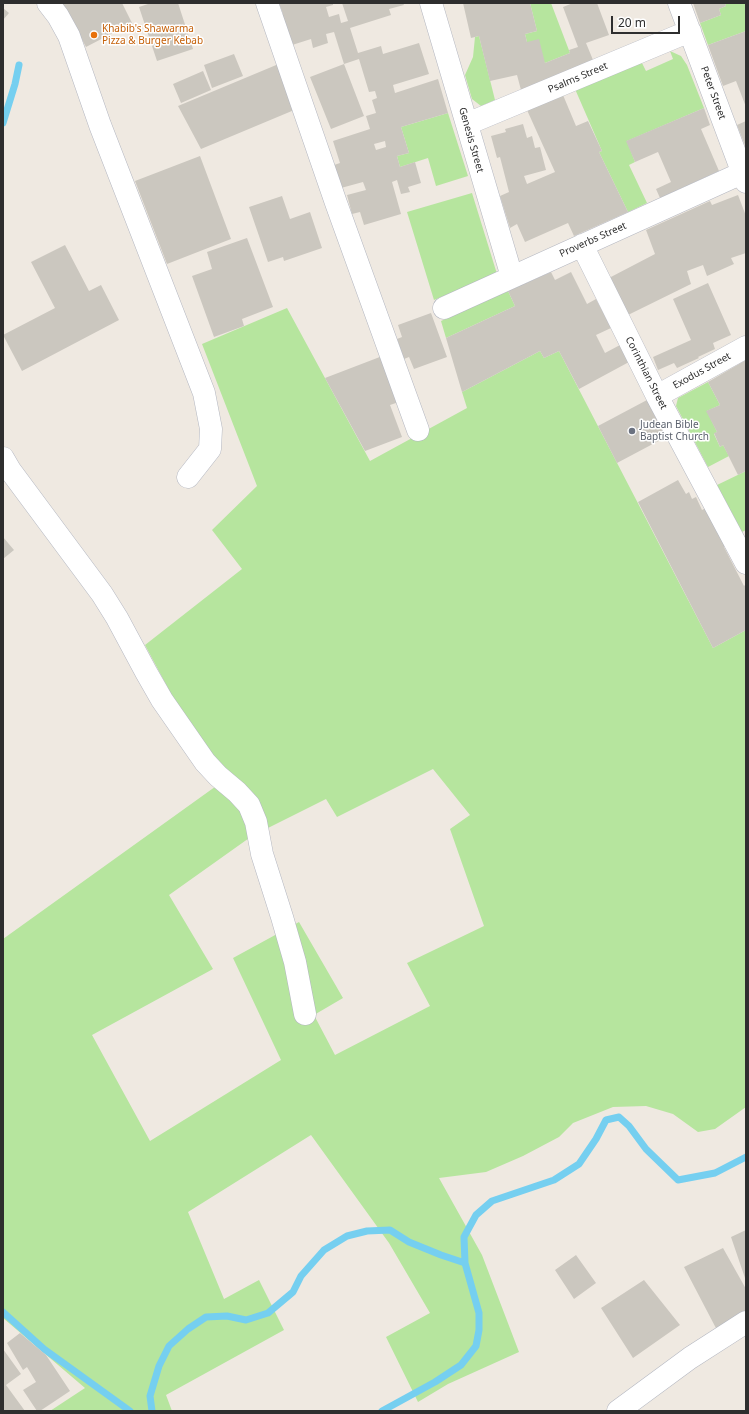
<!DOCTYPE html>
<style>
body{margin:0}
#map{position:relative;width:749px;height:1414px;overflow:hidden;background:#efe9e1;font-family:"Noto Sans",sans-serif}
canvas{display:block}
.frame{position:absolute;inset:0;border:4px solid #2e2e2e;pointer-events:none}
.scale{position:absolute;left:611px;top:16px;width:69px;height:18px;box-sizing:border-box;border:2px solid #2e2e2e;border-top:0;padding-left:5px;font-size:12px;line-height:14px;white-space:nowrap;color:#2e2e2e;-webkit-text-stroke:3px #fff;paint-order:stroke}
</style>
<div id="map">
<canvas width="749" height="1414"></canvas>
<div class="frame"></div>
<div class="scale">20 m</div>
</div>
<script>
const c = document.querySelector('canvas').getContext('2d');
c.lineJoin = 'round';
function fillPath(path, color) { c.fillStyle = color; c.fill(path, 'evenodd'); }
const shape = rows => new Path2D(rows.map(r => 'M' + r).join(''));
function trace(path, color, width, dash) { c.strokeStyle = color; c.lineWidth = width; c.lineCap = dash ? 'butt' : 'round'; c.setLineDash(dash || []); c.stroke(path); }
function write(font, color, halo, rows, align = 'center') {
  c.font = font + ' "Noto Sans",sans-serif'; c.lineWidth = 3; c.setLineDash([]); c.textBaseline = 'middle'; c.strokeStyle = halo; c.fillStyle = color; for (const [text, x, y, turn = 0] of rows) {
    c.save(); c.translate(x, y); c.rotate((+turn || 0) * Math.PI / 180); c.textAlign = isNaN(turn) ? turn : align; if (halo) c.strokeText(text, 0, 0); c.fillText(text, 0, 0); c.restore();
  }
}
fillPath(shape([
 [530,3,551,3,570,53,545,63,527,42,525,34,537,31],
 [725,3,746,3,746,31,708,45,700,23,721,15,719,9,726,6],
 [479,36,495,100,481,106,472,99,465,75,473,57,475,37],
 [670,51,681,56,687,65,704,108,627,141,635,162,629,165,647,203,628,212,599,152,602,151,575,89,641,61,646,71,673,59],
 [448,113,468,176,436,186,428,158,400,167,397,156,409,153,401,127],
 [472,193,497,274,434,300,407,212],
 [508,291,515,306,446,338,441,321],
 [287,308,370,461,467,408,462,392,540,351,544,358,559,351,713,648,746,630,746,1107,715,1129,698,1132,673,1114,646,1106,613,1107,573,1123,559,1137,523,1156,486,1172,439,1178,482,1255,519,1352,448,1384,418,1402,386,1337,430,1313,389,1243,311,1135,188,1212,224,1299,259,1280,284,1330,166,1395,172,1411,50,1411,85,1388,3,1318,3,939,219,784,145,645,242,569,212,530,257,486,202,344],
 [433,769,470,815,450,829,484,926,407,963,430,1006,335,1055,314,1015,343,998,299,922,233,958,281,1060,150,1141,92,1035,213,969,169,895,252,836,326,799,337,817],
 [708,382,720,405,707,411,717,432,714,434,720,447,723,445,729,456,708,467,676,406,678,398],
 [746,471,746,530,742,532,717,485]
]), '#b6e59e');
trace(shape([
 [3,123,15,84,19,65],
 [3,1312,44,1349,130,1411],
 [152,1411,150,1396,159,1366,169,1346,188,1329,206,1317,227,1316,246,1320,268,1313,293,1292,301,1276,324,1250,347,1236,367,1231,390,1230,409,1242,441,1255,465,1263],
 [382,1411,435,1382,461,1365,476,1346,479,1330,479,1313,465,1263,464,1237,476,1215,492,1201,554,1180,579,1164,596,1139,606,1120,619,1117,629,1126,646,1149,678,1180,715,1173,746,1157]
]), '#75cff0', 7);
fillPath(shape([
 [60,3,122,3,132,23,86,47,65,7],
 [151,3,178,3,193,49,157,61,139,7],
 [279,3,333,3,333,5,326,7,329,17,339,14,341,23,348,21,342,3,403,3,404,5,389,9,391,15,350,28,358,53,381,46,383,54,419,43,429,74,393,85,395,93,438,79,448,113,401,127,409,153,397,156,400,167,415,162,421,183,408,187,410,192,401,194,397,180,392,182,401,214,364,225,360,212,352,214,347,195,366,190,363,182,341,188,334,165,340,163,333,141,370,129,366,116,376,113,372,100,377,98,375,91,369,92,359,59,344,64,334,32,326,34,328,43,313,48,311,39,289,46,280,15,283,14],
 [385,141,386,147,376,150,374,144],
 [463,3,530,3,537,31,525,34,527,42,539,39,545,63,570,53,569,50,578,47,563,7,573,3,597,3,609,35,586,43,593,60,521,90,517,75,490,81,479,36,471,38],
 [693,3,725,3,726,6,719,9,721,15,700,23],
 [3,8,9,13,3,20],
 [746,31,746,107,736,81,723,86,708,45],
 [234,54,243,76,212,88,204,65],
 [281,63,299,108,201,149,178,106],
 [344,64,364,116,331,129,310,77],
 [203,71,211,90,181,103,173,84],
 [563,95,576,126,588,121,602,151,599,152,628,212,574,236,568,223,525,242,517,224,510,228,500,196,509,192,500,157,497,158,491,136,506,132,505,129,523,124,527,138,532,136,535,148,540,147,546,170,524,176,527,184,555,172,527,110],
 [704,108,710,125,701,129,719,171,660,198,656,189,671,182,658,152,635,162,626,141],
 [746,121,746,148,737,125],
 [200,156,231,239,167,264,135,181],
 [738,195,746,216,746,253,731,258,734,264,707,276,703,265,687,271,691,284,628,315,609,278,655,254,646,230,710,201,712,205],
 [282,196,290,219,310,212,322,248,284,261,283,257,268,262,249,207],
 [247,238,273,307,242,319,244,326,214,337,192,276,212,269,207,252],
 [65,245,89,291,101,285,119,320,22,371,3,335,55,308,31,262],
 [551,272,555,280,571,272,587,304,596,299,611,328,596,335,605,353,620,345,629,362,579,389,559,351,544,358,540,351,462,392,446,338,515,306,508,291],
 [708,283,731,335,713,343,715,349,698,357,699,358,677,368,674,363,658,370,653,357,691,340,673,299],
 [431,313,447,357,414,369,409,357,404,359,397,339,402,337,398,325],
 [385,355,402,401,390,405,402,437,365,451,325,378],
 [746,360,746,471,738,475,723,445,720,447,714,433,717,432,706,411,720,405,708,382],
 [647,400,666,437,617,463,598,426],
 [678,480,686,494,689,492,692,499,696,497,702,510,706,508,726,546,724,547,744,586,746,584,746,630,713,648,638,502],
 [3,537,14,550,3,559],
 [746,1230,746,1281,731,1237],
 [723,1248,746,1289,746,1316,718,1332,684,1267],
 [576,1255,596,1283,574,1299,555,1270],
 [644,1280,680,1325,633,1358,601,1308],
 [20,1333,46,1355,70,1391,40,1411,37,1411,23,1390,36,1382,27,1367,23,1370,7,1343],
 [3,1349,21,1374,6,1385,25,1411,3,1411]
]), '#cbc7bf');
const minor = shape([
 [48,3,58,16,69,36,100,125,204,393,211,429,210,449,188,477],
 [267,3,336,203,418,430],
 [431,3,512,277],
 [679,3,746,182],
 [467,124,690,31],
 [582,245,657,396,746,563],
 [444,308,742,173],
 [657,396,746,347],
 [3,458,10,470,102,594,117,618,146,672,162,700,205,762,218,776,237,792,249,805,256,822,262,854,282,917,295,962,305,1014]
]);
const secondary = shape([
 [618,1411,690,1358,746,1322]
]);
trace(minor, '#b4b7c1', 23);
trace(secondary, '#b4b7c1', 23);
trace(minor, '#fff', 22);
trace(secondary, '#fff', 22);
for (const [x, y, r, color] of [
 [94,35,4,"#e8710a"],
 [632,431,4,"#6b7280"]
]) { const dot = new Path2D(); dot.arc(x, y, r, 0, 2 * Math.PI); c.fillStyle = color; c.fill(dot); trace(dot, '#fff', 1.5); }
write('10px', '#c56008', '#fff', [
 ["Khabib's Shawarma",102,29],
 ["Pizza & Burger Kebab",102,41]
], 'left');
write('10px', '#2e2e2e', '#fff', [
 ["Psalms Street",578,78,-23],
 ["Peter Street",713,93,70],
 ["Genesis Street",471,140,74],
 ["Proverbs Street",593,240,-24],
 ["Exodus Street",702,371,-29],
 ["Corinthian Street",646,373,63]
]);
write('10px', '#5b616d', '#fff', [
 ["Judean Bible",640,425],
 ["Baptist Church",640,437]
], 'left');
</script>
